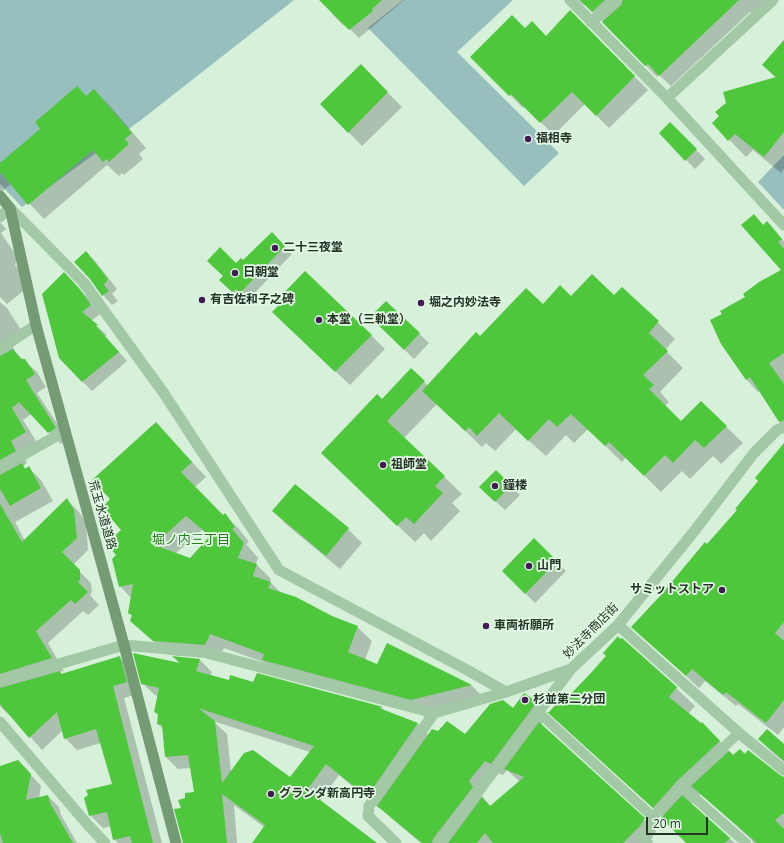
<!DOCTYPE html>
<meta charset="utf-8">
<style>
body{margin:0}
#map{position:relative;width:784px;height:843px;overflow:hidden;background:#d6f0da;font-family:"Open Sans",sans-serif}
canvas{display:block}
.scale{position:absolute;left:646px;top:817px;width:62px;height:18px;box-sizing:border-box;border:2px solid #253324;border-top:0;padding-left:5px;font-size:12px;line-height:14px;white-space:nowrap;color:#253324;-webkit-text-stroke:3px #e2f9e5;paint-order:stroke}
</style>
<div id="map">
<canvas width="784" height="843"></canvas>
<div class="scale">20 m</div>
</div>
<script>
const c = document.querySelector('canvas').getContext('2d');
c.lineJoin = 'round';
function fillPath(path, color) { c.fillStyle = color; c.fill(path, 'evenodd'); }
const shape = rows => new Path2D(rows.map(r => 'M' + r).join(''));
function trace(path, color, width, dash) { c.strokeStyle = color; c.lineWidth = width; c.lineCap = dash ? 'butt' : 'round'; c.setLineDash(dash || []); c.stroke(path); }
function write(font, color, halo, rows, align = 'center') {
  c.font = font + ' "Open Sans","Noto Sans JP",sans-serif'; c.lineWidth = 3.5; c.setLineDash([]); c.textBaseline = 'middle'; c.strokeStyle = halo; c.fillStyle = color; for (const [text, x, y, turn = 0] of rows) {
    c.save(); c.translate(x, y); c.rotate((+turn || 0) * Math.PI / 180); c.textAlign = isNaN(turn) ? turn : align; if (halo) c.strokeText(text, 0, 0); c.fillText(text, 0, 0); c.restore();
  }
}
fillPath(shape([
 [0,0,294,0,141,120,22,207,0,184],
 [403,0,513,0,457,52,559,153,524,186,368,28],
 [784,155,784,210,758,182]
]), '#96bfbe');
fillPath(shape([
 [326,0,404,0,359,38,345,24,343,25,335,17,323,2],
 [578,0,767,0,753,15,750,12,671,86,659,75,657,77,587,6,582,4],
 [570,12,648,90,609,128,585,104,554,135,524,106,523,108,472,57,525,30,546,37],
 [784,40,784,169,781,173,753,150,746,157,713,123,776,78,763,65],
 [361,66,402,107,362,146,321,104],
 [94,91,109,105,146,148,139,154,143,159,124,175,122,173,119,176,107,165,44,219,11,184,0,193,0,162,1,163],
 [670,123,705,159,695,169,660,133],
 [754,215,764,226,767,223,784,241,784,426,779,421,760,391,758,392,746,379,723,315,782,271],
 [0,222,6,229,1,233,18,258,15,265,29,279,31,285,7,304,0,297],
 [272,234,292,254,248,300,244,296,241,299,229,288,236,264,243,262],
 [86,252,95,261,117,289,112,294,118,301,112,305,103,295,90,278],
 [64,274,88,298,100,314,91,321,107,335,105,336,127,361,92,391,59,358],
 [622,288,675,339,665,350,683,368,660,392,669,402,665,406,681,422,701,402,743,443,721,464,713,456,690,479,682,471,661,492,626,457,622,462,588,429,574,443,566,435,546,456,516,429,495,451,486,443,482,447,437,404,404,438,462,494,452,503,460,511,431,541,424,533,415,542,322,453,382,400,411,369,428,386,480,338,543,305,571,297,614,297],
 [0,302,7,308,25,336,11,345,15,350,14,351,37,372,46,387,37,393,68,440,61,444,31,414,23,420,38,444,22,453,27,463,23,466,26,469,29,468,41,480,53,501,15,522,25,541,67,500,79,512,86,523,88,550,73,565,91,583,92,592,90,595,99,605,88,615,83,611,48,643,64,671,59,672,62,675,119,657,131,669,138,694,124,698,162,843,118,843,114,839,111,826,103,828,91,816,85,798,113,785,101,743,77,750,65,738,63,730,42,750,10,714,9,715,0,706],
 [386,302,429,343,414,359,381,327],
 [287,326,371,335,385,349,350,385],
 [156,423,206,477,195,487,223,516,225,515,239,529,249,542,246,544,258,558,256,564,271,579,270,582,282,594,332,617,357,627,372,641,365,660,378,665,387,644,472,686,486,700,426,714,266,663,224,648,220,659,169,655,131,621,132,616,129,613,131,598,120,586,117,555,123,530,111,499],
 [202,530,210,538,190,559,175,554],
 [784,445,784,727,778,735,738,704,736,706,705,681,699,688,633,627,738,510],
 [496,471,520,495,505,510,490,496],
 [296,485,348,529,362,543,340,569,287,525,273,511],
 [534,540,566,571,535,603,503,571],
 [622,639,676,688,695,706,688,714,701,725,702,723,734,756,745,755,779,776,784,778,784,843,753,843,752,840,701,794,691,804,735,843,688,843,663,817,567,730,564,702],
 [174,657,200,660,212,672,210,676,229,681,254,684,257,675,382,708,386,712,418,724,428,735,438,732,465,736,513,709,525,694,536,703,548,715,541,725,656,831,652,838,647,843,421,843,391,818,380,807,379,808,339,775,320,801,375,843,253,843,264,827,234,805,237,843,183,843,182,809,186,799,195,793,191,768,178,769,166,757,163,729,158,724,159,716,155,712,158,696,155,695,142,683,181,665],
 [213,721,310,752,290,779,231,772,227,734],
 [507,770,520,782,491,807,480,794,497,773,503,775],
 [759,739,784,745,784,762,771,751],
 [0,767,29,773,41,786,39,798,48,796,59,807,61,815,77,843,0,843]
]), '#0003');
fillPath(shape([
 [319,0,382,0,372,9,373,11,349,30],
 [580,0,605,0,592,12],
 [623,0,739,0,659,76,648,64,645,66,602,22,621,5],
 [570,10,635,76,596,116,572,92,540,123,511,94,509,96,470,57,512,15,525,28,532,21,546,36],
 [784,40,784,132,764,157,735,134,728,141,712,123,719,116,715,112,726,103,723,92,776,77,762,65],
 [361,64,388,92,348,133,320,104],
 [77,86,86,96,94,89,132,133,125,139,129,144,109,162,107,159,103,162,93,150,28,205,0,172,0,163,40,129,35,122],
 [670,122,697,149,685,161,659,133],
 [754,214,763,225,767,221,782,239,778,242,784,249,784,353,769,363,784,384,784,420,779,422,750,377,746,380,721,344,710,320,722,314,720,311,745,297,743,294,759,282,781,270,741,225],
 [272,232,285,246,240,293,236,289,232,292,219,280,223,276,207,261,220,247,236,263,241,258,243,260],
 [86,251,108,279,104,285,109,291,102,296,90,279,74,262],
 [305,271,372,335,335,372,272,312,280,304,276,301],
 [64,272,79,288,91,305,82,312,98,325,96,326,119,352,82,382,59,358,42,294],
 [592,274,614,295,622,287,659,321,649,333,668,351,643,375,654,385,649,389,681,421,701,401,727,426,704,448,695,440,673,463,665,455,644,476,609,442,605,446,571,414,557,427,549,419,528,441,499,413,477,436,469,427,465,431,422,391,476,332,480,336,526,288,543,304,560,285,571,296],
 [386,301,420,333,404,350,370,317],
 [13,349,21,359,25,359,35,374,26,380,56,428,48,433,19,402,12,408,26,432,11,441,16,451,0,460,0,356],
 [411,368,425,381,387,421,445,476,435,486,443,493,414,524,406,517,397,526,321,453,377,394,382,399],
 [156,422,192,462,181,472,223,515,225,513,235,527,232,529,244,543,238,558,257,564,253,576,271,582,268,588,296,597,332,616,358,626,348,652,377,664,387,643,472,685,411,700,262,660,264,654,210,634,205,645,153,641,130,621,132,615,128,613,133,584,119,587,112,559,116,555,106,544,121,530,102,508,110,499,92,480],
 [186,516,210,536,190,558,154,545],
 [784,443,784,622,775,633,784,641,784,700,766,723,726,692,723,695,692,669,686,676,631,627,661,595,705,542,707,544,737,510,735,509,758,481,755,478],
 [22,463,25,469,29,466,41,488,10,506,0,489,0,475],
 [496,470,511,485,495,502,479,487],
 [295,484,349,528,326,556,272,511],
 [67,498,74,510,77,538,62,552,80,570,80,580,78,582,88,592,75,604,71,600,36,631,52,658,0,674,0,504,22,542],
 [534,538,557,561,525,594,502,571],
 [618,636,620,639,622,638,677,687,669,697,701,723,702,722,720,741,677,781,653,808,547,712,549,712,562,698,564,701,591,673,606,656,603,653],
 [133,653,180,663,172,656,200,659,196,671,229,680,230,675,253,682,257,673,383,707,379,708,418,723,367,797,326,764,307,790,377,843,252,843,265,825,222,794,227,843,183,843,174,809,181,808,178,800,185,798,185,793,194,792,188,755,165,757,162,725,157,724,158,714,154,712,159,688,141,684],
 [198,708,314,746,290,777,253,750,244,753,222,783,215,721],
 [120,656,127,682,113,686,153,843,132,843,130,836,113,840,107,812,89,816,84,798,88,795,86,790,112,784,96,729,64,739,57,712,29,738,0,704,0,688,60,671,61,674],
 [524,693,537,702,491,764,485,761,469,781,473,787,433,839,432,843,422,843,377,806,432,729,438,731,447,721,465,734,490,704,503,700,513,708],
 [539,722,645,818,640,826,623,843,493,843,485,833,477,843,448,843,482,797,490,806,524,777,504,769],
 [767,729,784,744,784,761,758,739],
 [740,749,745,754,748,750,780,775,784,777,784,813,775,820,784,829,784,843,757,843,691,786,729,751,733,755],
 [18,760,31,774,26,800,48,795,50,803,73,843,3,843,0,833,0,766],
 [682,795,730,838,725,843,686,843,661,818]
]), '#4fc73d');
trace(shape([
 [538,712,653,817],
 [681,786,746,843],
 [648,843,642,837,653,817,681,786,739,733]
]), '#a2c8a5', 10);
trace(shape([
 [570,0,667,98,784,225],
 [591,22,616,0],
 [667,98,773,0],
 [0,217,10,208,84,283,163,392,279,570,469,671,506,692],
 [0,349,36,325],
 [0,468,65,431],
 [618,625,739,733,784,770],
 [0,681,124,645,203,652,434,713,506,692,571,669],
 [0,722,88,825,105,843],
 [396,843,368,816,369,806,434,713],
 [439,843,571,669,618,625,692,534,754,453,777,430,784,427]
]), '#a2c8a5', 11);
trace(shape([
 [0,196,10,208,36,325,124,645,176,843]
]), '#749b74', 11);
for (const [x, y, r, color] of [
 [528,139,4,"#421a54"],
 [275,248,4,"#421a54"],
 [235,273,4,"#421a54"],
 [202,300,4,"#421a54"],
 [421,303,4,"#421a54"],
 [319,320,4,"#421a54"],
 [383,465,4,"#421a54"],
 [495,486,4,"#421a54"],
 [529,566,4,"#421a54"],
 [722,590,4,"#421a54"],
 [486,626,4,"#421a54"],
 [525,700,4,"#421a54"],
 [271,794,4,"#421a54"]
]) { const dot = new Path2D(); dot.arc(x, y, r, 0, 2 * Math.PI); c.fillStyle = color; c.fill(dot); trace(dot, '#e2f9e5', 1.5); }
write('bold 12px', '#253324', '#e2f9e5', [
 ["福相寺",536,139],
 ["二十三夜堂",283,248],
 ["日朝堂",243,273],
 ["有吉佐和子之碑",210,300],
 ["堀之内妙法寺",429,303],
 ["本堂（三軌堂）",327,320],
 ["祖師堂",391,465],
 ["鐘楼",503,486],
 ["山門",537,566],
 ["サミットストア",714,590,"right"],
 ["車両祈願所",494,626],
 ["杉並第二分団",533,700],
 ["グランダ新高円寺",279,794]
], 'left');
write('12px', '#253324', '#e2f9e5', [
 ["荒玉水道道路",102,515,74],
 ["妙法寺商店街",591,631,-45]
]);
write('13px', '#2a7c1c', '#e2f9e5', [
 ["堀ノ内三丁目",191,540]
]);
</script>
